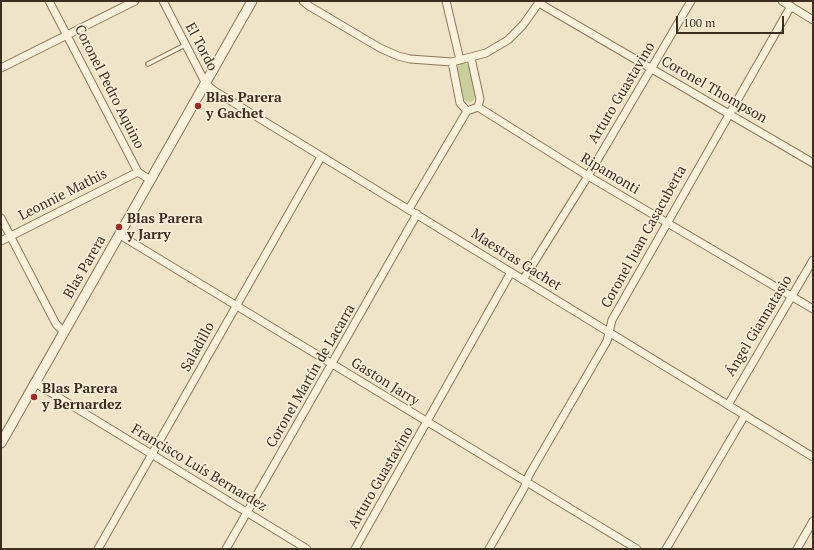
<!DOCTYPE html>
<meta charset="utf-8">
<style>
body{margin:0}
#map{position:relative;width:814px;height:550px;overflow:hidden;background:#f0e4c8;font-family:"PT Serif",serif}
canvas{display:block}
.frame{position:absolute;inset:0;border:2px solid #3d2e20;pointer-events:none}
.scale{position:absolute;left:676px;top:16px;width:108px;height:18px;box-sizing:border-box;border:2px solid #3d2e20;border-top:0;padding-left:5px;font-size:12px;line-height:14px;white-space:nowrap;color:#3d2e20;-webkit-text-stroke:3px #f7eed8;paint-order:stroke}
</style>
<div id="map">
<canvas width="814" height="550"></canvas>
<div class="frame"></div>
<div class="scale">100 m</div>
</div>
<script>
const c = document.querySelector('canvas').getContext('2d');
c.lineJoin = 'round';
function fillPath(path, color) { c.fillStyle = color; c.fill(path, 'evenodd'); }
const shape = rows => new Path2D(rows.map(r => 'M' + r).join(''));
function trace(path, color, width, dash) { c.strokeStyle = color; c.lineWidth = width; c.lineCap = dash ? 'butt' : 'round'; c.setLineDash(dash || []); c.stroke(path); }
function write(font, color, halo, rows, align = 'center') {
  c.font = font + ' "PT Serif",serif'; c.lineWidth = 3.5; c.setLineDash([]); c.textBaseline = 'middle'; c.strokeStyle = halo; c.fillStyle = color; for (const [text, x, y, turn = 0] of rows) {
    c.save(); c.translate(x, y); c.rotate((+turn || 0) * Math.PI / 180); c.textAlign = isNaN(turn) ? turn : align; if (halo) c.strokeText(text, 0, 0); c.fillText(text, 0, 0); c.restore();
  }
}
fillPath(shape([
 [465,62,469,66,476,95,474,100,469,103,462,99,456,67,459,63]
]), '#c9cf9b');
const service = shape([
 [148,64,185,45]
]);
const minor = shape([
 [49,1,138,172,150,180],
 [163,1,206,84,213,90,813,457],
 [303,1,309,6,380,48,398,56,410,59,452,62,486,53,508,40,523,25,540,1],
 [446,1,460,60],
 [782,1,813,20],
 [539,3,813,163],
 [471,58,480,99,478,107],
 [452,62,460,103,467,111],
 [1,68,135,1],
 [478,107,588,176,813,309],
 [409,209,467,111,478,107],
 [1,218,56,324,64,332],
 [120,235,637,549],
 [1,241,138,172],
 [523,280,588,176,691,1],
 [35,383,307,549],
 [728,405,813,260],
 [98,549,321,157],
 [226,549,417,214],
 [355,549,511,272],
 [489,549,524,488,529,475,607,341,612,320,791,6],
 [666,549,745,415],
 [797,549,813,521]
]);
const tertiary = shape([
 [1,443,252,1]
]);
trace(service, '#8d765c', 5.5);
trace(minor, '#8d765c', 9);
trace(tertiary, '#8d765c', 11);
trace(service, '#faf1dc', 3.5);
trace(minor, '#faf1dc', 7);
trace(tertiary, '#faf1dc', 9);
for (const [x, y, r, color] of [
 [198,106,4,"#9e2a2b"],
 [119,227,4,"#9e2a2b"],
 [34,397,4,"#9e2a2b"]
]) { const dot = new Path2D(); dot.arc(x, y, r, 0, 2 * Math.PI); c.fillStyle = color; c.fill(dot); trace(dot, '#f7eed8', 1.5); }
write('14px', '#3d2e20', '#f7eed8', [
 ["El Tordo",201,47,62],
 ["Coronel Pedro Aquino",109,87,63],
 ["Coronel Thompson",714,90,30],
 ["Arturo Guastavino",622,93,-59],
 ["Ripamonti",610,174,31],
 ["Leonnie Mathis",63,195,-27],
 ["Coronel Juan Casacuberta",644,237,-61],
 ["Maestras Gachet",516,260,32],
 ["Blas Parera",85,267,-60],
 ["Ángel Giannatasio",759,326,-59],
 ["Saladillo",198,347,-61],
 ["Coronel Martín de Lacarra",311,376,-60],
 ["Gaston Jarry",385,382,32],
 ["Francisco Luís Bernardez",199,468,31],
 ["Arturo Guastavino",381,478,-60]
]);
write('bold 14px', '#3d2e20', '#f7eed8', [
 ["Blas Parera",206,98],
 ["y Gachet",206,114],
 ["Blas Parera",127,219],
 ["y Jarry",127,235],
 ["Blas Parera",42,389],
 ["y Bernardez",42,405]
], 'left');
</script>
